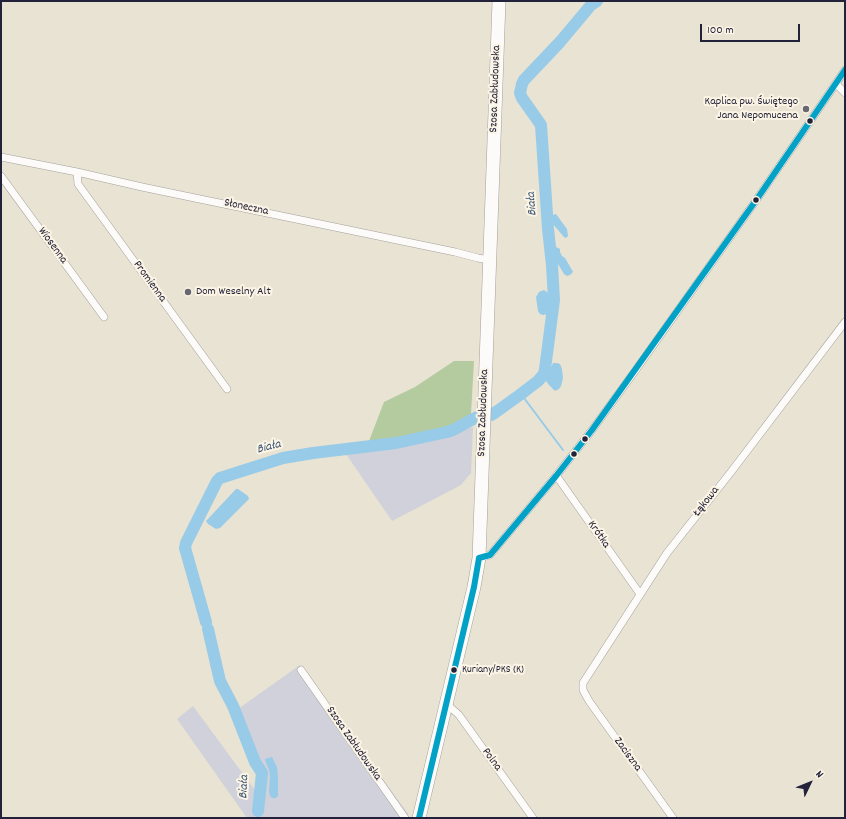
<!DOCTYPE html>
<meta charset="utf-8">
<style>
body{margin:0}
#map{position:relative;width:846px;height:819px;overflow:hidden;background:#e9e3d4;font-family:Dekko,sans-serif}
canvas{display:block}
.frame{position:absolute;inset:0;border:2px solid #22223b;pointer-events:none}
.north{position:absolute;left:790px;top:763px;width:40px;height:40px;-webkit-text-stroke:3px #fcf5e5;paint-order:stroke;rotate:47deg;font-size:11px;font-weight:700;line-height:16px;text-align:center;color:#22223b}
.north::after{content:'';display:block;margin:auto;width:14px;height:18px;background:#22223b;clip-path:polygon(50% 0,100% 100%,50% 72%,0 100%)}
.scale{position:absolute;left:700px;top:24px;width:100px;height:18px;box-sizing:border-box;border:2px solid #22223b;border-top:0;padding-left:5px;font-size:12px;line-height:14px;white-space:nowrap;color:#22223b;-webkit-text-stroke:3px #fcf5e5;paint-order:stroke}
</style>
<div id="map">
<canvas width="846" height="819"></canvas>
<div class="frame"></div>
<div class="north">N</div>
<div class="scale">100 m</div>
</div>
<script>
const c = document.querySelector('canvas').getContext('2d');
c.lineJoin = 'round';
function fillPath(path, color) { c.fillStyle = color; c.fill(path, 'evenodd'); }
const shape = rows => new Path2D(rows.map(r => 'M' + r).join(''));
function trace(path, color, width, dash) { c.strokeStyle = color; c.lineWidth = width; c.lineCap = dash ? 'butt' : 'round'; c.setLineDash(dash || []); c.stroke(path); }
function write(font, color, halo, rows, align = 'center') {
  c.font = font + ' Dekko,sans-serif'; c.lineWidth = 4; c.setLineDash([]); c.textBaseline = 'middle'; c.strokeStyle = halo; c.fillStyle = color; for (const [text, x, y, turn = 0] of rows) {
    c.save(); c.translate(x, y); c.rotate((+turn || 0) * Math.PI / 180); c.textAlign = isNaN(turn) ? turn : align; if (halo) c.strokeText(text, 0, 0); c.fillText(text, 0, 0); c.restore();
  }
}
fillPath(shape([
 [473,427,471,473,461,485,392,521,346,454,447,435],
 [300,665,408,814,407,818,247,818,177,719,193,706,263,801,265,771,238,709]
]), '#d0d1da');
fillPath(shape([
 [454,361,474,361,471,414,451,427,403,438,369,441,384,402,415,387]
]), '#b3cb9e');
fillPath(shape([
 [556,214,567,229,568,236,566,238,564,237,552,223,552,220,553,215],
 [556,247,560,249,560,252,562,256,565,258,572,270,573,272,570,275,567,276,564,274,555,259,553,248],
 [544,290,547,292,550,297,547,314,543,315,540,314,538,311,536,297,539,292],
 [553,363,557,363,560,364,562,369,563,378,561,386,559,389,555,391,549,385,546,381,547,375],
 [236,489,238,489,248,496,249,499,220,528,216,529,208,524,206,521],
 [272,757,277,767,278,777,278,796,276,798,272,798,270,796,269,792,270,776,269,770,265,760,265,759]
]), '#98cbe7');
trace(shape([
 [521,394,563,450]
]), '#98cbe7', 2);
trace(shape([
 [491,415,496,412,521,394,538,381,544,374,545,369,554,300,552,265,548,229,541,125,522,98,520,93,522,84,524,80,560,42,591,5,597,1],
 [206,622,185,548,186,543,217,481,220,478,283,458,313,453,396,443,447,432,453,430,477,417],
 [208,629,220,681,233,706,255,762,262,773,258,811]
]), '#98cbe7', 12);
const street = shape([
 [836,84,845,93],
 [1,157,77,172,142,187,455,252,478,258,483,259,490,258],
 [77,172,78,184,227,389],
 [1,176,104,317],
 [556,476,558,478,640,594],
 [479,558,490,555,556,476,592,430,635,371,757,199,845,70],
 [301,670,405,818],
 [445,707,450,707,459,715,533,818],
 [673,818,589,701,583,690,583,683,667,553,731,472,845,322]
]);
const highway = shape([
 [419,818,474,587,479,558,499,1]
]);
trace(street, '#a3a09a', 8);
trace(highway, '#a3a09a', 14);
trace(street, '#fcfbf9', 7);
trace(highway, '#fcfbf9', 13);
trace(shape([
 [479,558,490,555,556,476,592,430,757,199,845,70],
 [419,818,474,587,479,558]
]), '#02a2c7', 6);
for (const [x, y, r, color] of [
 [806,109,4,"#686671"],
 [810,121,3.5,"#22223b"],
 [756,200,3.5,"#22223b"],
 [188,292,4,"#686671"],
 [585,439,3.5,"#22223b"],
 [574,454,3.5,"#22223b"],
 [454,670,3.5,"#22223b"]
]) { const dot = new Path2D(); dot.arc(x, y, r, 0, 2 * Math.PI); c.fillStyle = color; c.fill(dot); trace(dot, '#fcf5e5', 1.5); }
write('11px', '#22223b', '#fcf5e5', [
 ["Kuriany/PKS (K)",462,670]
], 'left');
write('12px', '#22223b', '#fcf5e5', [
 ["Szosa Zabłudowska",496,89,-88],
 ["Słoneczna",246,208,12],
 ["Wiosenna",52,246,54],
 ["Promienna",149,282,54],
 ["Szosa Zabłudowska",484,413,-88],
 ["Łąkowa",707,502,-52],
 ["Krótka",598,535,55],
 ["Szosa Zabłudowska",353,744,55],
 ["Zaciszna",627,755,54],
 ["Polna",491,760,54]
]);
write('12px', '#22223b', '#fcf5e5', [
 ["Kaplica pw. Świętego",798,102],
 ["Jana Nepomucena",798,116],
 ["Dom Weselny Alt",196,292,"left"]
], 'right');
write('italic 13px', '#3f5a7a', '#fcf5e5', [
 ["Biała",533,204,-94],
 ["Biała",269,448,-15],
 ["Biała",245,787,-88]
]);
</script>
